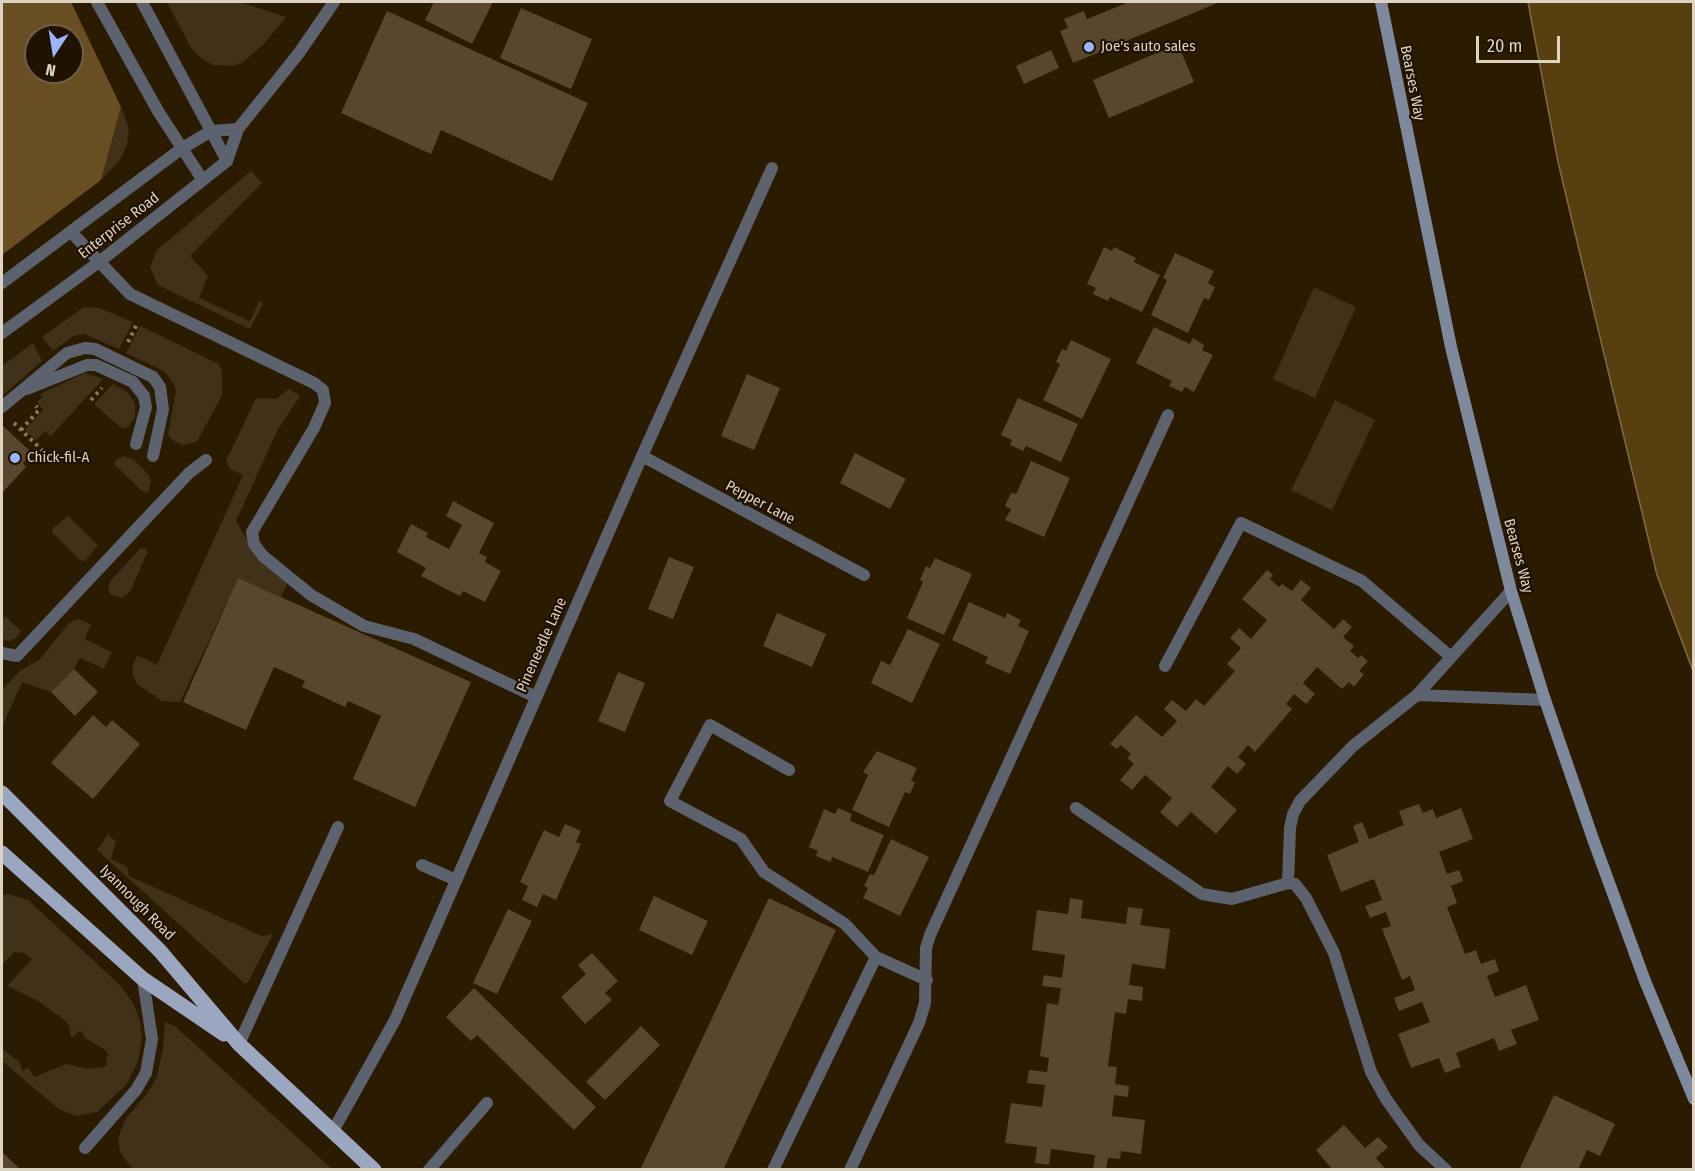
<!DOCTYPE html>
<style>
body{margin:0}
#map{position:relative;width:1695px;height:1171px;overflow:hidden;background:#2a1b01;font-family:"Fira Sans Condensed",sans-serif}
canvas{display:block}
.frame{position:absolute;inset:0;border:3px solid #ddd3c3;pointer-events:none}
.north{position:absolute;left:24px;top:24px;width:60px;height:60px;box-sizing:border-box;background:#201100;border:2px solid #6c5f4e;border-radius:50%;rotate:192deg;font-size:16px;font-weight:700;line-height:24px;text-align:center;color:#ddd3c3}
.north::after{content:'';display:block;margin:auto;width:21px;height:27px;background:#97b6fd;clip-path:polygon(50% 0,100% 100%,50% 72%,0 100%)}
.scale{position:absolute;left:1476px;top:36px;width:84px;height:27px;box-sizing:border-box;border:3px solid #ddd3c3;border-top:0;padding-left:8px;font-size:18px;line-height:21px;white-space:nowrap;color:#ddd3c3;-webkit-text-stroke:4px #201100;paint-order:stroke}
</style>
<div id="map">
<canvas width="1695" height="1171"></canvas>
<div class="frame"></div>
<div class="north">N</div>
<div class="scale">20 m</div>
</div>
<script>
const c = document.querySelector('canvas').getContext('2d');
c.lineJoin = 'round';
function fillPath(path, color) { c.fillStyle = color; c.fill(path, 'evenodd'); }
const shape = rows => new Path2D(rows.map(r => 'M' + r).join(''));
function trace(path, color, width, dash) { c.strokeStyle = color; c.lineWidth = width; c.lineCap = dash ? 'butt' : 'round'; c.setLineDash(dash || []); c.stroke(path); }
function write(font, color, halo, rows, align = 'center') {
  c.font = font + ' "Fira Sans Condensed",sans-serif'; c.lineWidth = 4.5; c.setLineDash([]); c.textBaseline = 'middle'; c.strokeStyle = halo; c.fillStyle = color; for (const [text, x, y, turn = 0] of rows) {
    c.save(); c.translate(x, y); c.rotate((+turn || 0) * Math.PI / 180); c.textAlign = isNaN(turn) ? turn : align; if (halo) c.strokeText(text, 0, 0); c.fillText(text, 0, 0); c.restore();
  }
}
fillPath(shape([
 [167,2,240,2,286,17,263,45,242,63,233,66,213,65,199,57,190,46],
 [121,107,129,128,127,145,120,160,101,180],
 [251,171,262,183,190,256,208,276,199,298,250,321,260,300,263,303,250,329,168,290,157,284,150,267,157,250],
 [1314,287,1356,307,1315,398,1273,379],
 [84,307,99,308,133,322,119,349,84,334,73,336,53,351,42,337],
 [140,326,219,364,222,371,222,395,197,442,182,445,171,439,168,434,176,390,174,384,164,371,126,353],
 [33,343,42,361,2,396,2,366],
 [85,373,103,379,51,436,45,431,36,440,25,430,43,410,37,402,42,397,40,394],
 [113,384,127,392,135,403,135,417,126,429,120,427,94,404],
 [289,389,300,396,277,431,236,521,254,552,288,581,281,597,238,579,180,702,162,701,136,683,132,672,133,665,137,655,157,665,243,475,230,469,226,461,256,398,276,399],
 [1335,400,1375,420,1332,510,1291,490],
 [124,456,133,459,148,474,151,481,148,492,142,491,114,464,116,460],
 [68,516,98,545,85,561,80,560,52,532,53,528],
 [141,548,146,549,147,553,130,592,122,598,110,594,108,588,111,580],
 [5,616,21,631,15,639,10,641,2,639,2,620],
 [78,619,91,624,85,639,112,652,104,669,80,658,74,669,51,692,22,682,2,727,2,690,20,671,39,660,69,623],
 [110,832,109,836,116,841,111,859,127,867,129,876,262,936,273,934,248,982,245,984,97,850],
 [8,894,28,900,121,986,133,1003,140,1021,142,1040,138,1061,126,1085,97,1112,77,1116,60,1110,2,1061,2,1049,20,1062,22,1071,28,1068,34,1077,66,1064,87,1069,103,1067,107,1065,106,1057,109,1055,105,1050,85,1038,83,1033,79,1031,73,1037,70,1035,70,1027,63,1019,38,1001,7,986,32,959,24,953,14,952,2,965,2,895],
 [165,1022,175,1026,332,1169,135,1170,131,1167,120,1152,118,1138,126,1118,147,1094,157,1076,163,1049]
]), '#413118');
fillPath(shape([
 [2,2,71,2,121,107,101,180,2,255],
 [36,36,72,36,72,72,36,72]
]), '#684e21');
const water = shape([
 [1528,2,1693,2,1693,671,1657,575,1558,162,1528,2]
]);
fillPath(water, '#583f10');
trace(water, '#806b46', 1.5);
fillPath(shape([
 [434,2,493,2,472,44,425,20],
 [1129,2,1220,2,1073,63,1060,31,1068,28,1064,19,1084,11,1087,19],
 [521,8,592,39,571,89,500,58],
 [387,11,588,103,552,181,441,130,431,154,341,113],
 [1178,44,1194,82,1109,118,1093,80],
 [1051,50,1059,68,1024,84,1016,66],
 [1104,247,1112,251,1114,247,1136,258,1134,262,1160,275,1142,312,1110,297,1108,301,1093,294,1096,288,1087,284],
 [1175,253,1214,271,1208,283,1215,287,1209,300,1204,298,1188,333,1151,315,1167,280,1163,278],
 [1154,327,1190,344,1193,338,1204,345,1202,350,1213,355,1194,392,1185,387,1182,392,1169,386,1172,381,1136,363],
 [1071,340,1111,359,1082,419,1043,400,1060,364,1056,362,1062,349,1066,351],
 [747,374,780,388,754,450,721,436],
 [1018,398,1078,424,1061,462,1026,446,1023,451,1010,445,1012,440,1001,435],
 [2,425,32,453,23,463,26,467,2,493],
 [855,453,906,479,890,509,840,483],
 [1031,461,1070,478,1044,537,1005,520,1011,509,1005,506,1011,493,1016,494],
 [453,501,494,523,479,553,487,557,485,562,501,571,485,602,463,591,460,596,421,576,426,568,397,552,411,524,428,533,426,537,449,549,462,525,446,516],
 [669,557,694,567,673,619,648,609],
 [935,558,972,574,944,635,907,618,923,582,920,580,926,566,930,568],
 [1267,570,1273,575,1270,579,1279,587,1282,584,1292,591,1301,580,1311,588,1301,600,1334,629,1343,619,1352,627,1343,637,1354,646,1350,651,1358,658,1361,655,1368,661,1359,671,1364,674,1354,687,1349,682,1342,689,1317,667,1303,683,1315,694,1306,704,1294,694,1286,704,1292,709,1255,752,1248,745,1238,757,1246,764,1237,774,1228,766,1211,787,1237,810,1216,834,1191,812,1177,827,1160,812,1172,798,1145,775,1132,790,1120,780,1134,764,1127,758,1131,754,1121,745,1117,749,1110,744,1136,715,1162,737,1177,721,1164,709,1172,700,1186,711,1196,699,1204,706,1235,671,1227,664,1241,648,1230,638,1239,628,1251,639,1267,620,1242,599],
 [238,578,471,682,415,807,353,779,381,716,348,701,345,707,302,687,305,681,274,667,246,730,183,702],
 [969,602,1005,618,1007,613,1021,620,1018,626,1029,631,1010,674,985,663,988,657,952,640],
 [777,613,826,634,812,667,763,646],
 [908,629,940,644,912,703,871,683,881,661,890,665],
 [74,669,98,692,75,716,51,692],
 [618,672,645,683,625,732,598,721],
 [93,715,106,727,112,720,140,744,93,799,51,763],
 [877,751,917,768,911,781,915,782,910,794,905,792,889,827,852,810,868,775,863,772],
 [1419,804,1423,813,1433,809,1436,818,1461,808,1473,839,1439,852,1447,874,1459,870,1463,881,1451,886,1457,903,1447,907,1465,954,1476,950,1481,964,1495,959,1499,971,1487,976,1495,997,1526,985,1539,1020,1511,1030,1517,1044,1499,1051,1494,1038,1456,1053,1461,1067,1445,1073,1439,1058,1411,1068,1398,1034,1430,1022,1422,1002,1399,1011,1394,998,1415,990,1410,976,1402,980,1382,929,1391,926,1386,912,1370,918,1365,906,1382,900,1374,879,1341,892,1327,855,1359,842,1353,826,1362,822,1369,839,1404,825,1399,811],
 [838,808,852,814,850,821,884,835,868,872,832,857,831,862,816,856,818,851,809,847,824,809,835,814],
 [565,824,581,831,576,842,581,844,556,900,543,894,537,907,522,900,528,886,520,882,544,830,559,837],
 [891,839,929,857,900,916,863,898,868,888,864,886,870,874,874,875],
 [654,896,708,921,692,955,639,930],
 [769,898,836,930,723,1170,640,1170],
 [1070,898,1083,900,1081,918,1126,924,1128,907,1143,909,1140,925,1170,929,1165,969,1132,964,1129,985,1143,987,1142,1001,1128,999,1126,1014,1115,1012,1108,1066,1117,1067,1115,1084,1129,1086,1128,1097,1114,1095,1112,1116,1145,1120,1141,1154,1121,1151,1120,1159,1108,1158,1106,1170,1093,1170,1095,1155,1051,1149,1049,1165,1035,1163,1037,1147,1005,1143,1011,1103,1042,1107,1045,1085,1027,1083,1029,1070,1047,1072,1049,1058,1040,1056,1047,1003,1058,1005,1061,988,1042,986,1044,975,1062,978,1065,955,1032,950,1037,910,1068,914],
 [508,909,532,921,497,994,473,983],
 [592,953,618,981,605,993,612,1000,585,1024,561,997,586,974,578,965],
 [474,988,596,1107,574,1130,477,1035,471,1041,446,1017],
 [641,1026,660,1045,605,1100,586,1082],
 [1554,1095,1615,1124,1600,1156,1587,1150,1578,1170,1519,1170],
 [1344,1125,1365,1148,1378,1137,1388,1147,1376,1158,1386,1170,1333,1170,1316,1150],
 [2,1152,21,1170,2,1170]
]), '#58472c');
trace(shape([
 [128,342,138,322],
 [91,400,102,388],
 [14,423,44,452],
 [21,430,39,410,36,406]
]), '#887c67', 4, [3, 4.5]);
trace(shape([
 [97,2,158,111,202,179],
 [142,2,227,161],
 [71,232,130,294,314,383,323,390,325,403,314,428,252,532,254,544,263,556,311,595,364,626,414,639,536,697],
 [27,389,87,365,96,365,133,382,144,396,146,407,136,444],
 [2,407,67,353,85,348,95,349,153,377,160,387,163,409,153,456],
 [1511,591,1417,695,1545,700],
 [2,653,17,656,189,473,206,460],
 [1165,666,1241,523,1362,581,1451,657],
 [789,770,710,725,670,801,741,839,764,872,845,924,876,957],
 [1076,808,1202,894,1232,899,1288,883,1295,884,1306,898,1334,953,1371,1072,1386,1099,1419,1145,1446,1170],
 [422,865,456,880],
 [1288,883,1290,828,1293,814,1300,801,1353,746,1417,695],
 [239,1044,338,827],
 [85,1148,136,1090,146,1073,152,1039,143,979],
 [429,1170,487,1103],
 [773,1170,876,957,927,980],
 [850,1170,919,1023,925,1003,926,948,930,935,1168,415]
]), '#5c626e', 12);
trace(shape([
 [2,283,181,149,211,131,238,129],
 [2,333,99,262,227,161,238,129,299,53,334,2],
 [642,456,864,575],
 [333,1131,395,1020,642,456,772,168]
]), '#5c626e', 12);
trace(shape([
 [1381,2,1451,347,1511,591,1545,700,1593,839,1645,981,1694,1099]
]), '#7f899d', 12);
trace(shape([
 [2,793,160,951,239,1044,374,1170],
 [2,853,143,979,224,1034]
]), '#9ba7c0', 15);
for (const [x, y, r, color] of [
 [1089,47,6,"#97b6fd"],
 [15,458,6,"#97b6fd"]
]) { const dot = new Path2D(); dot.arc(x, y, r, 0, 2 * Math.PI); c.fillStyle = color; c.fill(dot); trace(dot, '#201100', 2); }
write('15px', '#ddd3c3', '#201100', [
 ["Joe's auto sales",1101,47],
 ["Chick-fil-A",27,458]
], 'left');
write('15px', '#ddd3c3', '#201100', [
 ["Bearses Way",1412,83,79],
 ["Enterprise Road",119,226,-38],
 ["Pepper Lane",760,503,28],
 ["Bearses Way",1518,556,75],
 ["Pineneedle Lane",542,645,-66],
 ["Iyannough Road",137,903,45]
]);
</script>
